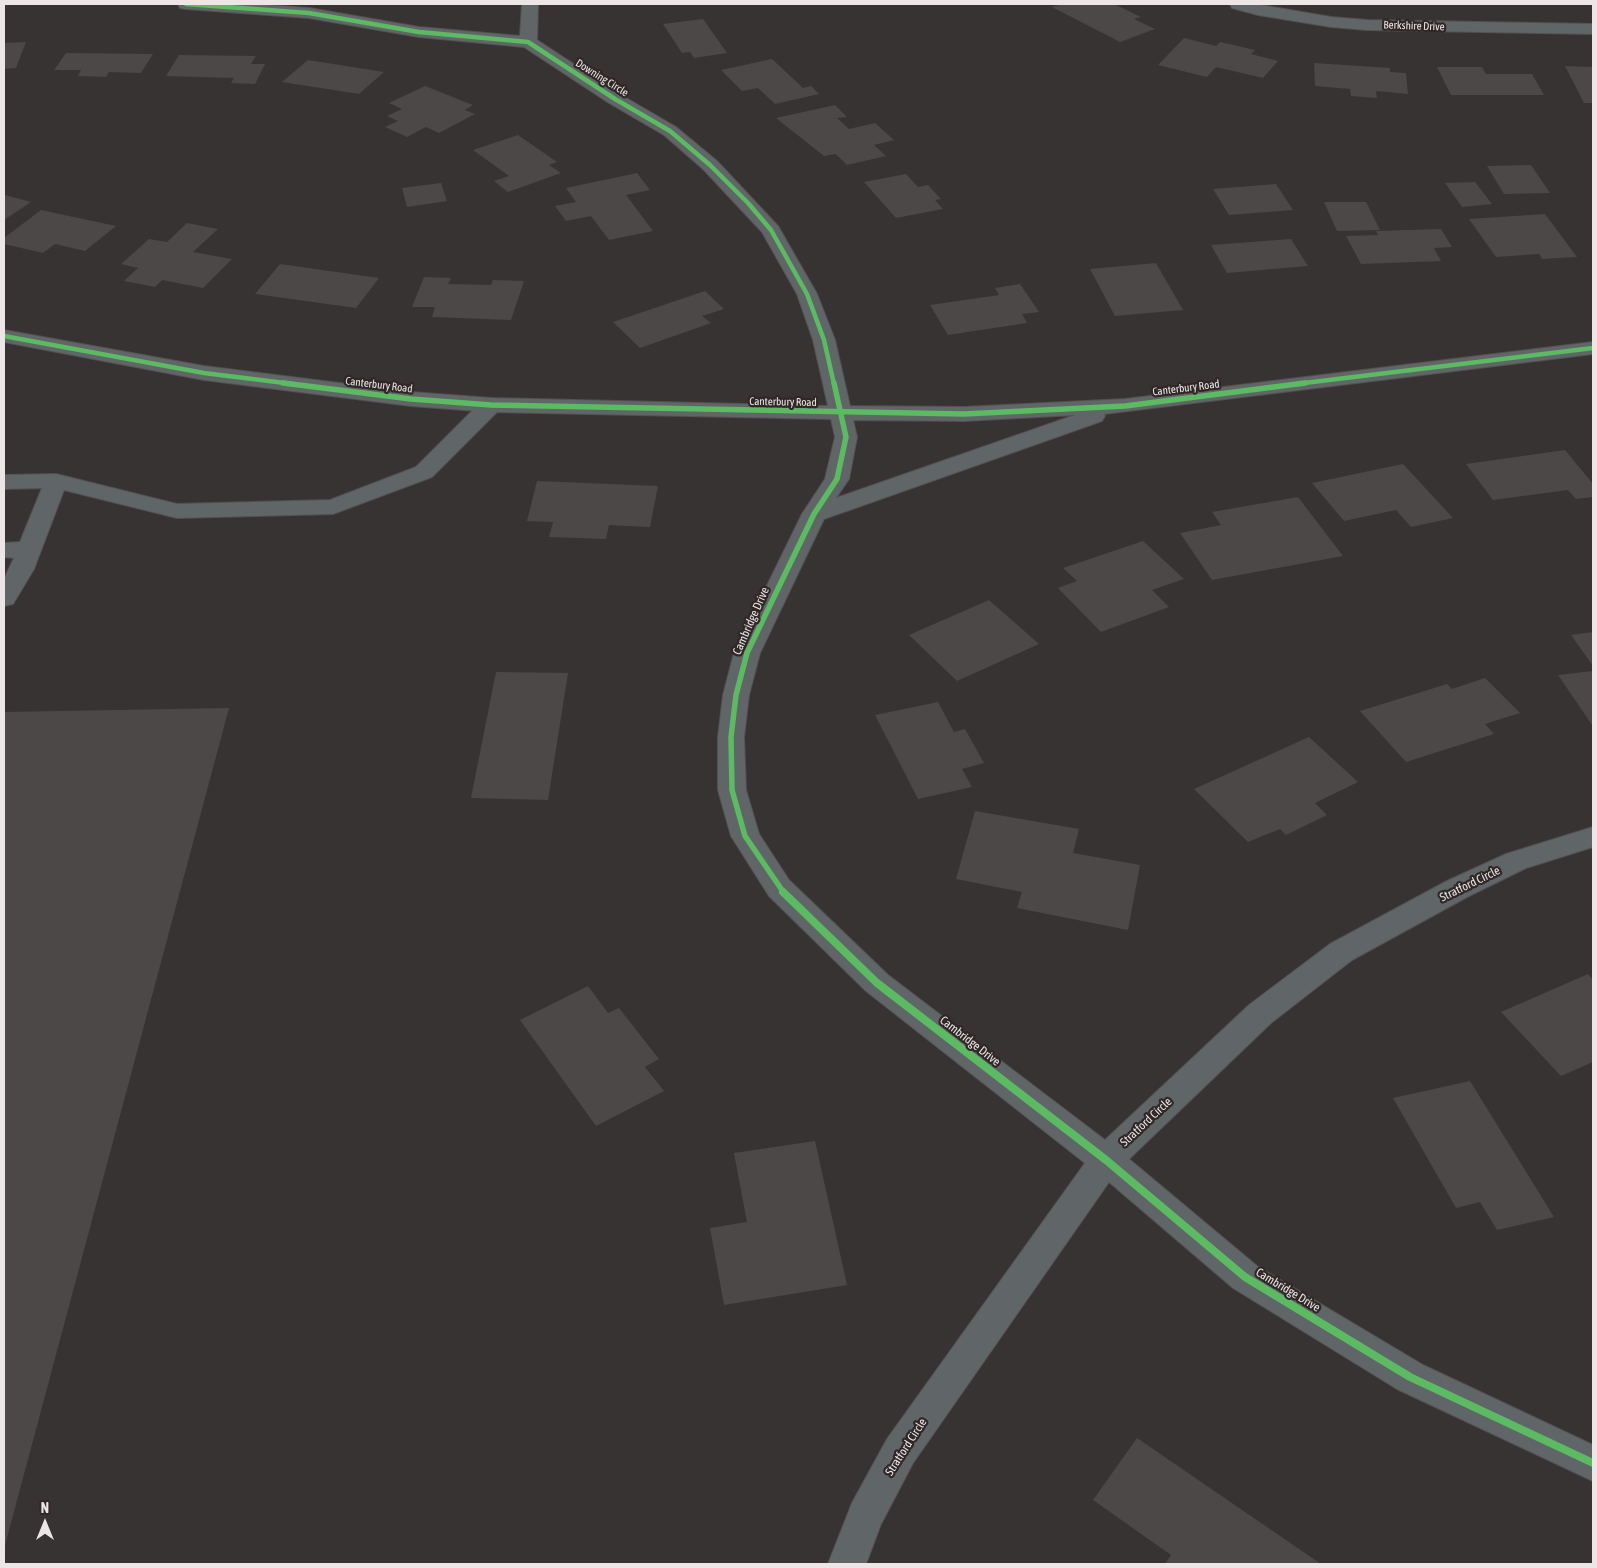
<!DOCTYPE html>
<style>
body{margin:0}
#map{position:relative;width:1597px;height:1568px;overflow:hidden;background:#383333;font-family:"Asap Condensed",sans-serif}
canvas{display:block}
.frame{position:absolute;inset:0;border:5px solid #ece6e6;pointer-events:none}
.north{position:absolute;left:20px;top:1498px;width:50px;height:50px;-webkit-text-stroke:4px #302727;paint-order:stroke;rotate:0deg;font-size:14px;font-weight:700;line-height:20px;text-align:center;color:#ece6e6}
.north::after{content:'';display:block;margin:auto;width:18px;height:22px;background:#ece6e6;clip-path:polygon(50% 0,100% 100%,50% 72%,0 100%)}
</style>
<div id="map">
<canvas width="1597" height="1568"></canvas>
<div class="frame"></div>
<div class="north">N</div>
</div>
<script>
const c = document.querySelector('canvas').getContext('2d');
c.lineJoin = 'round';
function fillPath(path, color) { c.fillStyle = color; c.fill(path, 'evenodd'); }
const shape = rows => new Path2D(rows.map(r => 'M' + r).join(''));
function trace(path, color, width, dash) { c.strokeStyle = color; c.lineWidth = width; c.lineCap = dash ? 'butt' : 'round'; c.setLineDash(dash || []); c.stroke(path); }
function write(font, color, halo, rows, align = 'center') {
  c.font = font + ' "Asap Condensed",sans-serif'; c.lineWidth = 4.5; c.setLineDash([]); c.textBaseline = 'middle'; c.strokeStyle = halo; c.fillStyle = color; for (const [text, x, y, turn = 0] of rows) {
    c.save(); c.translate(x, y); c.rotate((+turn || 0) * Math.PI / 180); c.textAlign = isNaN(turn) ? turn : align; if (halo) c.strokeText(text, 0, 0); c.fillText(text, 0, 0); c.restore();
  }
}
fillPath(shape([
 [1063,4,1114,4,1141,17,1134,19,1155,29,1120,42,1052,7],
 [703,19,727,53,694,58,690,52,682,53,663,24],
 [1184,38,1216,46,1220,42,1255,50,1251,54,1278,61,1263,78,1216,67,1207,77,1158,65],
 [26,42,16,68,4,69,4,43],
 [66,53,153,54,141,73,109,72,106,77,78,76,81,70,54,70],
 [179,55,256,56,251,64,265,64,255,84,231,83,234,78,166,76],
 [772,59,803,88,811,86,819,94,775,104,758,88,742,91,721,70],
 [308,60,384,72,359,94,282,82],
 [1314,63,1390,68,1390,72,1406,73,1408,94,1376,91,1377,98,1351,96,1350,89,1315,86],
 [1565,66,1593,67,1593,103,1584,103],
 [1437,67,1482,67,1486,74,1532,74,1544,95,1451,95],
 [425,86,473,105,465,110,475,114,439,133,426,127,407,137,385,127,398,121,387,116,402,109,389,103],
 [835,105,847,117,837,118,849,129,875,123,894,140,874,145,886,156,847,165,836,154,824,156,776,118],
 [518,135,557,162,549,165,561,173,508,192,494,181,509,176,473,150],
 [1531,165,1550,193,1504,194,1487,166],
 [637,173,650,190,626,195,653,231,609,240,591,216,566,221,555,206,576,202,566,188],
 [906,174,918,187,928,185,941,199,935,200,943,209,896,218,864,182],
 [1475,182,1492,204,1462,207,1445,183],
 [441,183,447,201,407,207,402,188],
 [1276,184,1293,210,1229,215,1213,189],
 [5,195,31,202,4,220],
 [1324,202,1366,202,1380,230,1337,231],
 [41,210,116,226,85,251,55,244,43,253,4,244,4,238],
 [1545,214,1577,257,1542,259,1539,254,1496,257,1469,219],
 [187,223,218,229,193,252,232,259,203,288,162,280,155,287,124,281,138,268,121,264,149,239,167,242],
 [1441,229,1452,247,1434,248,1441,261,1361,264,1346,236,1378,235,1376,231],
 [1291,239,1308,266,1227,273,1211,245],
 [1156,263,1183,310,1115,316,1090,269],
 [280,264,379,278,356,308,255,294],
 [424,277,451,278,448,284,491,285,493,280,524,281,511,320,432,317,435,307,412,307],
 [1020,284,1039,312,1022,314,1027,323,948,335,930,305,999,295,995,288],
 [705,291,724,309,702,316,711,323,640,348,613,322],
 [1565,450,1593,484,1593,497,1576,499,1568,490,1493,500,1466,464],
 [1403,464,1453,518,1411,527,1396,510,1344,521,1312,483],
 [537,481,658,486,650,527,609,525,606,539,549,537,553,522,527,521],
 [1298,497,1343,556,1212,580,1180,533,1221,525,1212,512],
 [1143,541,1184,579,1152,590,1169,607,1101,632,1058,588,1077,581,1063,568],
 [989,600,1039,644,957,681,909,635],
 [1593,632,1593,666,1571,635],
 [1593,671,1593,724,1592,725,1558,675],
 [496,672,568,673,548,800,471,798],
 [1485,678,1520,713,1485,724,1494,734,1406,762,1360,711,1447,684,1452,689],
 [938,702,954,732,965,729,984,763,962,769,972,787,918,799,875,715],
 [229,708,4,1549,4,712],
 [1309,737,1358,782,1315,803,1327,815,1286,835,1280,829,1248,842,1194,789],
 [975,811,1079,829,1073,853,1140,865,1128,930,1017,908,1022,892,956,879],
 [1588,974,1593,980,1593,1062,1561,1076,1501,1012],
 [588,986,608,1013,619,1008,659,1059,645,1067,664,1091,596,1126,520,1020],
 [1470,1081,1554,1217,1497,1230,1480,1202,1456,1208,1393,1098],
 [815,1141,847,1285,724,1305,710,1228,747,1222,734,1153],
 [1137,1438,1321,1564,1165,1564,1171,1555,1093,1500]
]), '#4c4848');
const lane = shape([
 [491,398,499,400,502,405,499,410,432,477,333,514,177,518,64,490,34,569,13,604,4,606,4,579,14,558,4,557,4,543,20,542,42,488,4,489,4,475,56,474,177,504,330,500,416,467,483,400,491,398]
]);
const street = shape([
 [178,4,251,4,309,8,419,27,520,36,522,4,538,4,537,40,621,95,676,127,717,161,778,226,817,294,835,340,850,406,964,407,1125,399,1593,342,1593,354,1104,414,1105,416,1102,421,824,519,760,653,749,695,744,737,746,790,759,834,789,880,888,975,1105,1140,1249,1005,1330,944,1447,881,1506,854,1593,827,1593,847,1526,868,1467,897,1352,960,1271,1023,1129,1159,1257,1266,1423,1365,1593,1445,1593,1481,1397,1389,1233,1288,1109,1182,913,1463,881,1524,866,1564,828,1564,852,1503,887,1439,1085,1163,866,991,769,896,731,836,718,790,718,737,723,695,734,653,802,514,825,479,835,437,831,419,491,412,411,406,204,380,4,342,4,330,204,366,411,392,491,398,828,406,813,340,797,294,762,232,703,169,664,135,609,103,524,47,419,37,309,18,186,9,180,8,178,4],
 [1075,415,836,498,849,479,857,437,853,420,964,421,1075,415],
 [1230,4,1255,4,1331,17,1367,20,1593,24,1593,34,1367,30,1331,27,1258,15,1232,8,1230,4]
]);
trace(lane, '#545050', 2);
trace(street, '#545050', 2);
fillPath(lane, '#606568');
fillPath(street, '#606568');
trace(shape([
 [186,4,309,13,419,32,528,42,615,99,670,131,710,165,748,203,771,230,807,294,824,340,834,384],
 [4,336,204,373,293,384],
 [1296,384,1593,348]
]), '#5cba63', 4.5);
trace(shape([
 [283,383,411,399,491,405,964,414,1125,406,1305,383],
 [784,893,745,836,732,790,731,737,736,695,747,653,814,514,837,479,846,437,834,383]
]), '#5cba63', 5.5);
trace(shape([
 [783,892,877,983,1106,1160,1245,1277,1410,1377,1593,1463]
]), '#5cba63', 8);
write('11px', '#ece6e6', '#302727', [
 ["Berkshire Drive",1414,26,2],
 ["Downing Circle",602,78,32],
 ["Canterbury Road",379,385,7],
 ["Canterbury Road",1186,388,-7],
 ["Canterbury Road",783,402,1]
]);
write('12px', '#ece6e6', '#302727', [
 ["Cambridge Drive",751,621,-66],
 ["Stratford Circle",1470,884,-26],
 ["Cambridge Drive",970,1041,38],
 ["Stratford Circle",1146,1122,-43],
 ["Cambridge Drive",1288,1290,31],
 ["Stratford Circle",906,1447,-57]
]);
</script>
